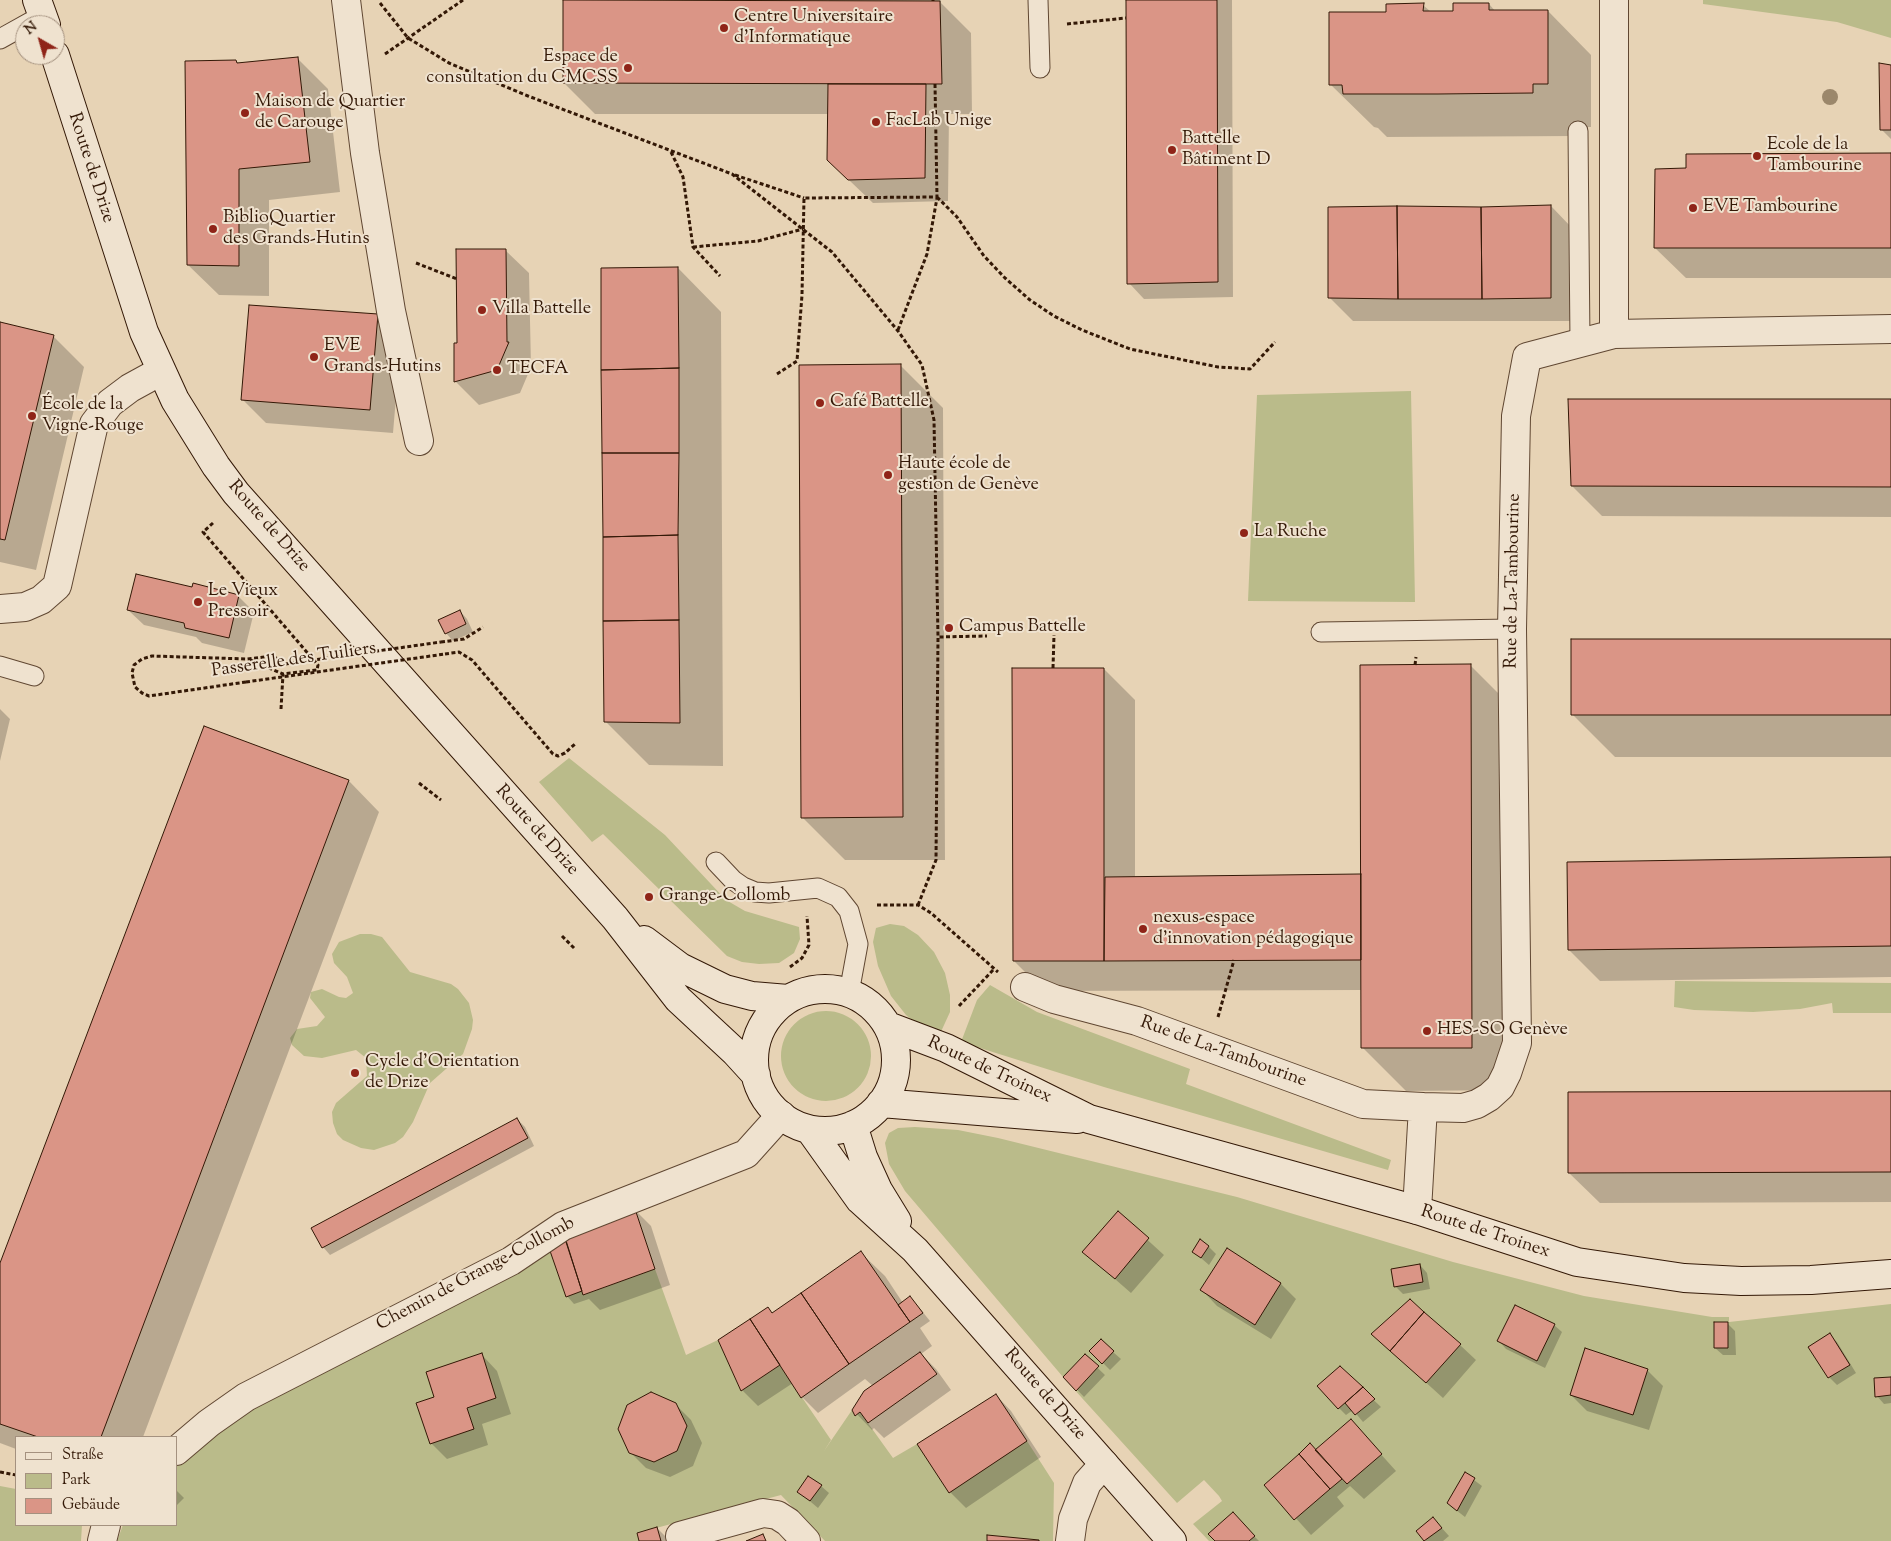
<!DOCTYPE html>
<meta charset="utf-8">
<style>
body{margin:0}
#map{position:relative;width:1891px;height:1541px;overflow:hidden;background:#e7d3b5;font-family:"Sorts Mill Goudy",serif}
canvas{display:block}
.legend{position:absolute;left:15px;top:1436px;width:162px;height:90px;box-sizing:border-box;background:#efe2cf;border:1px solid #a4917f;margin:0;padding:6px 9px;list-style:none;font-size:15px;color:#331806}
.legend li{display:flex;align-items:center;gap:10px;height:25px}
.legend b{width:25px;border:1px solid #a4917f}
.north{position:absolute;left:15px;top:15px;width:50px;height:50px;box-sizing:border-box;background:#efe2cf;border:1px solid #a4917f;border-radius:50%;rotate:322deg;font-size:14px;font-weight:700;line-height:20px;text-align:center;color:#331806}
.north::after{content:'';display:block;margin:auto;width:18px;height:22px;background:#8f2418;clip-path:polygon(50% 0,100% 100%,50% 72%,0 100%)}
</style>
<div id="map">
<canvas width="1891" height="1541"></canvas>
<ul class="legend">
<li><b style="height:6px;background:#efe2cf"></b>Straße</li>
<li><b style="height:14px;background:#babb8a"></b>Park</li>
<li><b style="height:14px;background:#da9586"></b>Gebäude</li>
</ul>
<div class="north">N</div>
</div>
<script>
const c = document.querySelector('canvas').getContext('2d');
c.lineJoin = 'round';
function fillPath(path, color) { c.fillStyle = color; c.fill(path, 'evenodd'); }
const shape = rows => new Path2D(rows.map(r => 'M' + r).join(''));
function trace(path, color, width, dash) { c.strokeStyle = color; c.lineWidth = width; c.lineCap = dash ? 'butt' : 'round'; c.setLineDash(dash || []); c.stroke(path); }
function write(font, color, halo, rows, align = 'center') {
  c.font = font + ' "Sorts Mill Goudy",serif'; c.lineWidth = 4; c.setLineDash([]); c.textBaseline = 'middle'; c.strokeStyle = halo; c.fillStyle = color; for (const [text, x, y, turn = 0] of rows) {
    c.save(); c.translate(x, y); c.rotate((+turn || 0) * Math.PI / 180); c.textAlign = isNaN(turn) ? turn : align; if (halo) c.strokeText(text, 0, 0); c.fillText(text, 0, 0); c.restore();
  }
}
fillPath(shape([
 [1703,0,1891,0,1891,38,1837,22,1703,4],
 [1411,391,1415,602,1248,601,1257,395],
 [569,758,665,835,726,900,745,911,799,927,800,939,794,953,779,963,759,964,742,962,727,956,603,834,592,842,539,782],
 [890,924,904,926,918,935,934,952,945,973,950,995,950,1012,939,1036,922,1028,906,1015,891,996,878,966,873,942,876,928],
 [360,934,371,934,382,937,410,972,451,984,458,989,469,1003,473,1020,472,1029,463,1054,430,1083,413,1122,403,1137,395,1143,374,1150,361,1148,343,1140,337,1134,333,1123,332,1112,336,1103,367,1076,366,1058,356,1050,322,1058,304,1056,292,1045,290,1038,297,1029,317,1026,325,1017,310,998,311,992,322,989,339,997,346,998,353,993,347,977,334,963,332,954,339,942],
 [1675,981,1891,983,1891,1013,1833,1013,1832,1003,1800,1009,1753,1012,1694,1010,1674,1007],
 [990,985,1037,1012,1190,1069,1186,1084,1391,1160,1388,1170,1104,1087,961,1042,977,1000],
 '781 1056a45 45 0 1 1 90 0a45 45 0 1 1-90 0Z',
 [915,1127,958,1130,998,1138,1237,1197,1453,1262,1584,1296,1712,1317,1729,1317,1729,1322,1891,1304,1891,1541,1209,1541,1193,1524,1222,1501,1219,1496,1204,1480,1177,1503,1063,1377,905,1191,889,1164,885,1143,889,1133,898,1128],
 [549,1248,566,1297,582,1291,584,1295,655,1269,686,1355,718,1340,741,1391,780,1365,831,1440,824,1451,852,1410,855,1416,860,1412,893,1458,917,1444,1027,1441,1054,1483,1053,1541,825,1541,781,1495,637,1533,639,1541,117,1541,123,1525,176,1525,176,1463,233,1418],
 [0,1486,16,1489,16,1525,82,1525,81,1541,0,1541]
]), '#babb8a');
fillPath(shape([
 [829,0,941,0,941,3,971,33,972,114,949,114,948,201,873,203,828,160,828,114,595,114,564,83,831,2],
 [1127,0,1232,0,1233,297,1144,299,1129,283],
 [1489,4,1496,12,1548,11,1591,55,1591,127,1576,127,1576,136,1387,137,1378,128,1374,127,1330,84,1387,13,1423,5,1431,12,1455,12],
 [298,59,328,89,340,192,269,200,269,296,219,295,188,265,236,61,239,64],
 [1891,67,1891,139,1881,129],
 [1891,155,1891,278,1686,278,1655,248],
 [1551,206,1574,230,1574,321,1353,321,1330,298],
 [505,250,529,273,531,367,520,393,479,405,456,382,455,344,458,344],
 [678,268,721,312,723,766,649,765,606,722],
 [377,316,401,339,393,433,266,423,242,399],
 [0,324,53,336,84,367,36,570,0,562],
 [900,365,943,408,945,860,845,860,802,817],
 [1891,400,1891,517,1602,516,1572,486],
 [193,589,238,596,254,612,244,653,202,643,196,637,144,625,128,610],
 [460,611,467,619,473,632,453,641,446,633],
 [1891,641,1891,757,1615,757,1572,714],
 [1470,665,1514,709,1515,1090,1406,1091,1362,1047,1362,990,1044,991,1014,961,1104,669,1135,700,1135,878,1360,875],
 [0,709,10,719,0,761],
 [204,727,349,781,379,812,143,1437,16,1437,16,1449,0,1443,0,1266],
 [1891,858,1891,977,1600,981,1569,950],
 [1891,1092,1891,1202,1600,1203,1569,1173],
 [517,1119,525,1127,534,1146,330,1255,323,1247],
 [635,1210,651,1226,670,1285,600,1310,589,1299,574,1304,567,1296,564,1238],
 [1118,1213,1164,1255,1131,1293,1084,1252],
 [1208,1246,1216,1254,1209,1265,1194,1252],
 [1228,1249,1281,1284,1296,1299,1271,1339,1217,1306,1202,1290],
 [861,1253,885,1276,903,1303,917,1305,930,1321,920,1328,932,1346,921,1354,936,1369,951,1390,884,1438,874,1428,872,1430,853,1410,873,1386,865,1379,818,1413,802,1397,793,1383,758,1406,742,1390,768,1309,773,1314],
 [1420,1265,1427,1273,1430,1289,1403,1294,1395,1286],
 [1728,1324,1735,1331,1736,1355,1723,1355,1715,1348],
 [1554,1325,1562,1332,1545,1368,1506,1349,1499,1341],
 [1829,1335,1837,1342,1856,1373,1837,1385,1829,1377],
 [1460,1345,1476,1360,1443,1398,1399,1358],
 [1091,1351,1113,1352,1121,1359,1110,1370],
 [482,1355,497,1371,511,1414,482,1424,488,1445,447,1459,431,1443,436,1398],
 [1085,1356,1105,1375,1084,1397,1065,1377],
 [1340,1368,1381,1407,1363,1422,1353,1410,1346,1415,1339,1408],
 [1647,1370,1663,1386,1649,1430,1587,1411,1571,1395],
 [1891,1378,1891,1403,1884,1404,1877,1396],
 [996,1395,1011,1411,1041,1457,966,1508,950,1492],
 [675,1404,691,1420,702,1443,693,1466,670,1477,646,1468,630,1452],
 [1351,1421,1396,1471,1364,1499,1350,1486,1337,1497,1344,1506,1311,1535,1266,1485,1316,1451],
 [1466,1474,1482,1486,1465,1517,1456,1510],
 [821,1486,829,1493,818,1508,799,1492],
 [176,1490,184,1498,176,1506],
 [1232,1514,1259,1541,1216,1541],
 [1440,1526,1449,1536,1443,1541,1426,1541,1417,1531],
 [657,1528,665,1536,666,1541,640,1541]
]), '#0003');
const building = shape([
 [563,0,940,1,942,84,563,83,563,0],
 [1126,0,1217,0,1218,282,1127,284,1126,0],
 [1424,3,1423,11,1453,11,1453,3,1489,3,1489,10,1548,10,1548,84,1533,84,1533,93,1438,94,1343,94,1342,85,1329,85,1329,12,1386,12,1386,4,1424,3],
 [298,57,310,162,239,169,239,266,187,265,185,61,236,60,237,63,298,57],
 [1879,63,1891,65,1891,130,1880,130,1879,63],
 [828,84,926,84,925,178,848,180,827,160,828,84],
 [1891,153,1891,248,1654,248,1655,169,1686,168,1686,154,1891,153],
 [1551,205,1551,298,1482,299,1481,207,1551,205],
 [1397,206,1398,299,1328,298,1328,207,1397,206],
 [1397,206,1481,207,1482,299,1398,299,1397,206],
 [456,249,506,249,507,342,509,342,497,370,454,382,454,343,457,343,456,249],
 [678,267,679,368,601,370,601,268,678,267],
 [249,305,378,314,370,410,241,400,249,305],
 [0,322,54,335,5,540,0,539,0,322],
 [901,364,903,817,801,818,799,365,901,364],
 [679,368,679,453,602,453,601,370,679,368],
 [1568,399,1891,399,1891,487,1571,486,1568,399],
 [602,453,679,453,678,535,603,537,602,453],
 [678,535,679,620,603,621,603,537,678,535],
 [136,574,192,587,193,583,239,595,229,638,185,628,184,623,127,610,136,574],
 [460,610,466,624,445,634,438,620,460,610],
 [679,620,680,723,604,722,603,621,679,620],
 [1571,639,1891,639,1891,715,1571,715,1571,639],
 [1471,664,1472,1048,1361,1048,1360,665,1471,664],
 [1012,668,1104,668,1104,961,1013,961,1012,668],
 [204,726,349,780,101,1437,38,1437,0,1424,0,1263,204,726],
 [1891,857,1891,946,1568,950,1567,862,1891,857],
 [1361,874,1361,960,1104,961,1105,877,1361,874],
 [1891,1091,1891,1172,1568,1173,1568,1092,1891,1091],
 [517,1118,528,1138,322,1248,311,1228,517,1118],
 [635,1209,655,1269,583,1295,564,1234,635,1209],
 [1118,1211,1149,1238,1115,1279,1082,1252,1118,1211],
 [564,1236,582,1291,566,1297,549,1248,564,1236],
 [1200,1239,1209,1246,1201,1258,1192,1252,1200,1239],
 [1227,1248,1281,1283,1255,1325,1200,1290,1227,1248],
 [861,1251,910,1322,849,1364,801,1293,861,1251],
 [1420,1264,1423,1282,1394,1287,1391,1269,1420,1264],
 [801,1293,849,1364,801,1398,750,1319,768,1307,772,1313,801,1293],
 [910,1296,923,1313,910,1322,898,1305,910,1296],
 [1410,1299,1424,1312,1390,1351,1371,1334,1410,1299],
 [1515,1305,1555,1324,1537,1361,1497,1341,1515,1305],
 [1424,1312,1461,1344,1426,1383,1390,1351,1424,1312],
 [750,1319,780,1365,741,1391,718,1340,750,1319],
 [1714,1322,1728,1322,1728,1348,1714,1348,1714,1322],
 [1830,1333,1850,1365,1828,1378,1808,1347,1830,1333],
 [1101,1339,1114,1351,1102,1364,1089,1351,1101,1339],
 [1585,1348,1648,1369,1633,1415,1570,1395,1585,1348],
 [920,1352,937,1374,868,1423,860,1412,855,1416,852,1410,864,1391,920,1352],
 [482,1353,496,1398,467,1408,474,1429,430,1444,416,1403,434,1397,426,1372,482,1353],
 [1085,1354,1099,1366,1076,1391,1063,1377,1085,1354],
 [1340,1366,1363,1387,1338,1409,1317,1386,1340,1366],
 [1891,1377,1891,1395,1875,1397,1874,1378,1891,1377],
 [1363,1387,1375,1399,1355,1415,1345,1403,1363,1387],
 [651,1392,676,1403,687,1426,677,1451,654,1462,629,1453,618,1429,627,1405,651,1392],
 [996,1394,1027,1441,949,1493,917,1444,996,1394],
 [1351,1419,1382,1454,1347,1484,1315,1450,1351,1419],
 [1310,1443,1342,1479,1330,1489,1299,1454,1310,1443],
 [1299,1454,1330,1489,1294,1520,1264,1485,1299,1454],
 [1465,1472,1475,1478,1457,1511,1447,1503,1465,1472],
 [808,1476,822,1485,810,1501,797,1492,808,1476],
 [1233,1512,1255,1536,1249,1541,1215,1541,1208,1534,1233,1512],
 [1433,1517,1442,1528,1424,1541,1416,1531,1433,1517],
 [657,1527,661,1541,639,1541,637,1533,657,1527],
 [763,1534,766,1541,746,1541,763,1534],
 [987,1535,1039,1540,1039,1541,987,1541,987,1535]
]);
fillPath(building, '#da9586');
trace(building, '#331806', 1);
const lane = shape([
 [1038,0,1040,68],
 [0,39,43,15],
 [1578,131,1580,342],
 [1321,632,1512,629],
 [0,666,34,676],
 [716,862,733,880,743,887,755,892,769,893,818,888,838,897,849,911,858,944,849,993]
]);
const street = shape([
 [346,0,365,153,391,311,419,441],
 [1614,0,1614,334],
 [0,609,25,607,41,600,57,586,94,424,110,403,130,388,161,371],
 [1025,987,1054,999,1137,1021,1363,1104,1423,1107],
 [1417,1210,1423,1107,1463,1108,1477,1104,1489,1097,1500,1087,1507,1073,1517,1043,1512,629,1516,416,1527,357,1614,334,1891,329],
 [176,1451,209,1423,246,1397,511,1261,563,1226,746,1154,781,1115],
 [680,1536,763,1513,777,1515,788,1522,806,1541],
 [102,1541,106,1525],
 [1070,1541,1073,1519,1087,1483,1104,1464]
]);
const secondary = shape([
 [37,0,46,25],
 [55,55,144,332,175,400,216,466,236,493,615,918,678,999,735,1052,756,1075],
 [644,940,680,967,725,989,752,996,788,999],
 '754 1060a71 71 0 1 1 142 0a71 71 0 1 1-142 0Z',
 [888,1026,946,1048,1089,1119,1417,1210,1577,1262,1684,1278,1741,1281,1811,1280,1891,1274],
 [881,1103,1077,1119],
 [853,1125,863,1157,878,1190,897,1221],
 [810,1130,860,1200,915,1250,1172,1541]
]);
trace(lane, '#604732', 21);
trace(street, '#604732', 30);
trace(secondary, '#331806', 30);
trace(shape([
 [933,0,933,1],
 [380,3,408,38,449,63,528,96,732,174,832,252,898,331,922,365,934,420,938,637],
 [1067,24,1126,18],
 [385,54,463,0],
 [671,152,683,177,693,247,720,276],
 [735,175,804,198],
 [937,197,957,217,984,256,1005,278,1030,300,1054,316,1082,330,1130,349,1218,367,1250,369,1275,342],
 [693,247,758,241,803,229],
 [416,263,457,279],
 [898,330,927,254,937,198],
 [777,374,797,361,802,295,804,198,937,197,935,84],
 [213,523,203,532,318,665,317,670,283,674,248,659],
 [441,642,464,639,483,627],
 [445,654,459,652,472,660,553,754,558,756,565,753,575,744],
 [1415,665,1416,657],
 [1053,668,1054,635],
 [246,682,149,696,142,693,135,687,132,673,134,665,142,659,152,656,247,659,273,656,285,664],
 [281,709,283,674],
 [419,783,441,800],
 [877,905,918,905,931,913,998,972],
 [918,905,936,860,938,637,987,636],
 [562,936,575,949],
 [790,967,802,958,809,945,807,916],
 [959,1006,994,969],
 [1218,1017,1234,960],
 [0,1472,16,1475]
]), '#331806', 3, [4, 2.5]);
trace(lane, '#efe2cf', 19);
trace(street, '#efe2cf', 28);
trace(secondary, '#efe2cf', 28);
trace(shape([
 [285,664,441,642],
 [246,682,445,654]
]), '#331806', 3, [4, 2.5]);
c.fillStyle = '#9b876b';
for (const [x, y] of [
 [1830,97]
]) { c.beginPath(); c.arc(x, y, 8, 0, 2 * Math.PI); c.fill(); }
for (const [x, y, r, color] of [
 [724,28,5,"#8f2418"],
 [628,68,5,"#8f2418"],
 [245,113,5,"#8f2418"],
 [876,122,5,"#8f2418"],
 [1172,150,5,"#8f2418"],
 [1757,156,5,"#8f2418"],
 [1693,208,5,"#8f2418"],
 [213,229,5,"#8f2418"],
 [482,310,5,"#8f2418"],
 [314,357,5,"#8f2418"],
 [497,370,5,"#8f2418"],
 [820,403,5,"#8f2418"],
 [32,416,5,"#8f2418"],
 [888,475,5,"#8f2418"],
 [1244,533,5,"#8f2418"],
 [198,602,5,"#8f2418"],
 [949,628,5,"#8f2418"],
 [649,897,5,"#8f2418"],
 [1143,929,5,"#8f2418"],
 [1427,1031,5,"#8f2418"],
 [355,1073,5,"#8f2418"]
]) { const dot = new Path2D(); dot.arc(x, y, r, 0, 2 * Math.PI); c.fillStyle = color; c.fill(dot); trace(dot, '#efe2cf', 2); }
write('18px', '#331806', '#efe2cf', [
 ["Centre Universitaire",734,18],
 ["d'Informatique",734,39],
 ["Espace de",618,58,"right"],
 ["consultation du CMCSS",618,79,"right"],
 ["Maison de Quartier",255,103],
 ["de Carouge",255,124],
 ["FacLab Unige",886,122],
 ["Battelle",1182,140],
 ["Bâtiment D",1182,161],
 ["Ecole de la",1767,146],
 ["Tambourine",1767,167],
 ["EVE Tambourine",1703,208],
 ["BiblioQuartier",223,219],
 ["des Grands-Hutins",223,240],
 ["Villa Battelle",492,310],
 ["EVE",324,347],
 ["Grands-Hutins",324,368],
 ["TECFA",507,370],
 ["Café Battelle",830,403],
 ["École de la",42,406],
 ["Vigne-Rouge",42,427],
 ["Haute école de",898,465],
 ["gestion de Genève",898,486],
 ["La Ruche",1254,533],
 ["Le Vieux",208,592],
 ["Pressoir",208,613],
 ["Campus Battelle",959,628],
 ["Grange-Collomb",659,897],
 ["nexus-espace",1153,919],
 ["d'innovation pédagogique",1153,940],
 ["HES-SO Genève",1437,1031],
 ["Cycle d'Orientation",365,1063],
 ["de Drize",365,1084]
], 'left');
write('18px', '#331806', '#efe2cf', [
 ["Route de Drize",90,168,72],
 ["Route de Drize",268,527,49],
 ["Rue de La-Tambourine",1514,581,-89],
 ["Passerelle des Tuiliers",294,661,-8],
 ["Route de Drize",536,831,48],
 ["Rue de La-Tambourine",1223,1053,20],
 ["Route de Troinex",989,1071,25],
 ["Route de Troinex",1485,1233,18],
 ["Chemin de Grange-Collomb",476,1275,-28],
 ["Route de Drize",1044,1395,49]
]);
</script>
